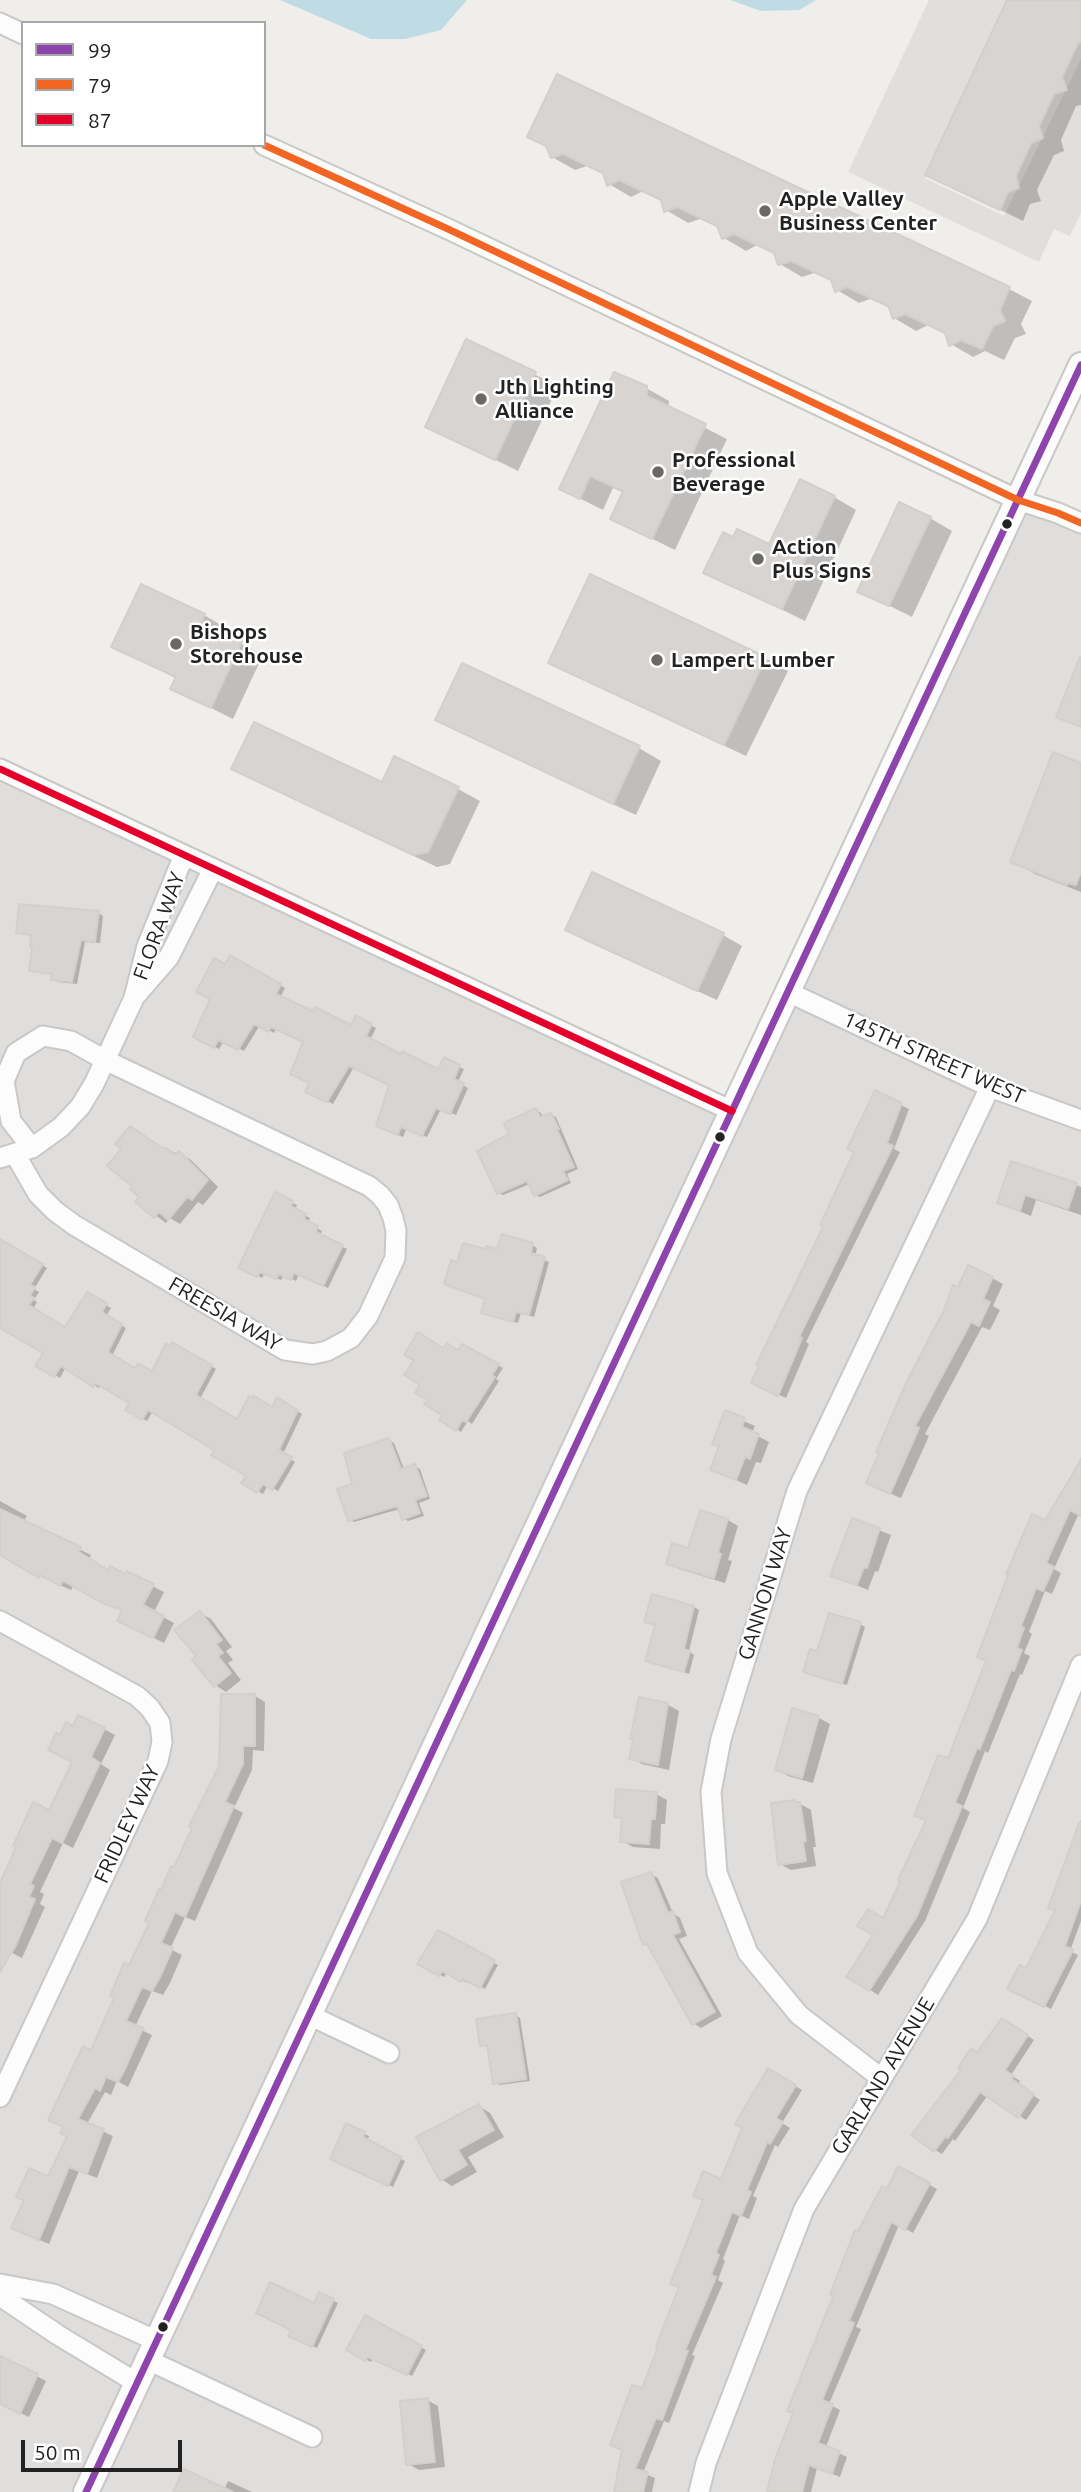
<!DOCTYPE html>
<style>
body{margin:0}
#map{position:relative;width:1081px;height:2492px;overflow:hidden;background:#f0eeeb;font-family:Ubuntu,sans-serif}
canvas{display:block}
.legend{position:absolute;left:21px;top:21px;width:245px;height:126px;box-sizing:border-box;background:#fff;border:2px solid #a7a7a7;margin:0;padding:9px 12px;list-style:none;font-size:21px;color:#222}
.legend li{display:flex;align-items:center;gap:14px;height:35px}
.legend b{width:35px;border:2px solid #a7a7a7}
.scale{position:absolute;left:21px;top:2440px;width:161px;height:32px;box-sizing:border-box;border:4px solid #222;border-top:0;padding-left:9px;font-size:21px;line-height:24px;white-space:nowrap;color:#222;-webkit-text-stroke:5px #fff;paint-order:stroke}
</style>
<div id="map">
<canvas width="1081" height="2492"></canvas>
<ul class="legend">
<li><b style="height:9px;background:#8e44ad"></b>99</li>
<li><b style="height:9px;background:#f26522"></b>79</li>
<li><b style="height:9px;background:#e4002b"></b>87</li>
</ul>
<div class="scale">50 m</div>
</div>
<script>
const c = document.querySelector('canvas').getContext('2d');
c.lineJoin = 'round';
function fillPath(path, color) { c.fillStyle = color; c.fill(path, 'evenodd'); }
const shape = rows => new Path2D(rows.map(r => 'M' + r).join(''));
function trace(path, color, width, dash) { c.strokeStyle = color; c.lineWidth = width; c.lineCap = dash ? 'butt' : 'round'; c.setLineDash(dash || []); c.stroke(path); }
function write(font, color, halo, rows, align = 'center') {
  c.font = font + ' Ubuntu,sans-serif'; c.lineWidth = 5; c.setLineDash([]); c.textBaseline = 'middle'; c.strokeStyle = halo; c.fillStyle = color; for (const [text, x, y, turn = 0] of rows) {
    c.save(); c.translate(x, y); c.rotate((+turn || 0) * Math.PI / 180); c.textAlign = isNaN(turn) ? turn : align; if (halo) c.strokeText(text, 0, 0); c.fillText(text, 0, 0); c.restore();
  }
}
fillPath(shape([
 [1018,500,1081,528,1081,2492,0,2492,0,771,732,1111]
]), '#dfdedc');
fillPath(shape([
 [929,0,1008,0,925,178,1004,216,1081,59,1081,213,1070,236,1054,229,1039,262,848,172]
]), '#e0dfde');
fillPath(shape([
 [280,0,467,0,441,30,405,39,371,39],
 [730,0,816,0,799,10,761,11]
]), '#bfdbe3');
fillPath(shape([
 [1009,0,1081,0,1081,105,1076,106,1061,140,1064,151,1054,155,1037,190,1041,201,1030,204,1023,221,928,174],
 [558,76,1009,289,1032,301,1021,324,1026,334,1015,338,1004,360,985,351,973,357,951,344,947,334,928,325,916,331,894,318,890,308,870,299,859,303,837,290,833,281,814,273,802,277,780,264,776,254,757,245,746,251,724,238,720,228,700,219,688,223,666,210,663,201,643,191,631,197,609,184,605,175,587,166,575,170,552,157,549,148,529,136],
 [467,341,558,386,518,471,427,426],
 [646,388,669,401,668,409,727,439,675,550,612,519,624,493,613,488,603,510,561,489],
 [834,497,856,510,805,621,706,572,734,539,770,546],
 [930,518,952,531,912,617,860,591],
 [590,577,765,658,788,671,746,756,573,675,550,662],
 [204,615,226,628,223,634,263,655,233,719,173,689,177,679,113,646],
 [463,665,639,748,661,761,636,815,459,732,437,720],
 [1081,765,1081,892,1035,874,1012,861],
 [233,769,382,784,458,789,480,801,450,864,437,867,256,781],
 [99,913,103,916,100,943,85,942,77,984,58,982,53,979,54,975,31,970,32,936,18,932],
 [567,929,723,935,742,946,717,1000,586,941],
 [230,958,285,988,280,998,352,1027,357,1018,376,1028,370,1040,439,1071,444,1060,464,1069,458,1082,468,1088,456,1115,441,1109,427,1137,407,1128,403,1137,383,1128,391,1085,354,1067,333,1104,308,1091,312,1083,305,1042,276,1029,274,1033,260,1025,244,1051,224,1041,219,1049,195,1036],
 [875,1093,909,1109,894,1149,900,1152,806,1342,809,1344,786,1398,761,1387,856,1152],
 [536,1110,541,1113,543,1118,551,1115,556,1117,578,1169,567,1174,571,1183,540,1197,535,1195,530,1184,503,1195,498,1192],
 [166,1149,190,1159,218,1187,203,1205,198,1202,180,1224,170,1218,166,1223,138,1202],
 [1012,1163,1081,1187,1081,1215,1036,1200,1031,1216,999,1203],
 [275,1195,297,1205,295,1210,310,1218,308,1223,322,1231,320,1236,347,1249,328,1288,299,1274,296,1281,284,1275,281,1280,265,1273,262,1278,241,1267],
 [0,1241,47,1268,34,1289,39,1292,34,1300,37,1302,33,1309,65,1329,87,1294,111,1308,106,1316,126,1328,112,1356,136,1370,153,1374,173,1344,216,1369,200,1399,238,1421,272,1409,278,1400,302,1414,283,1454,295,1462,278,1491,268,1485,263,1494,243,1483,248,1475,216,1450,153,1411,147,1421,127,1410,131,1403,101,1385,99,1388,66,1367,60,1378,38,1365,45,1352,0,1326],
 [532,1245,537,1248,535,1256,549,1262,534,1317,521,1313,518,1323,488,1315,487,1299,459,1264],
 [992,1278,1003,1284,993,1306,1000,1310,990,1330,982,1327,925,1434,929,1436,901,1498,879,1489,959,1289],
 [463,1346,503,1368,496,1379,499,1381,472,1424,468,1421,461,1432,442,1420,445,1415,444,1350,459,1352],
 [726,1413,755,1426,752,1433,769,1442,761,1463,756,1462,747,1485,712,1469,721,1447],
 [389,1440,394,1443,404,1469,415,1466,420,1469,430,1499,419,1503,424,1516,408,1521,403,1518,400,1509,354,1522,349,1519,354,1485],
 [1081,1458,1081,1514,1079,1513,1054,1569,1061,1573,1052,1594,1045,1591,1029,1632,1032,1634,1024,1653,1030,1656,1022,1675,1020,1674,988,1753,985,1751,963,1808,970,1812,925,1921,878,1995,849,1976,884,1921,927,1821,925,1820,1046,1522],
 [0,1501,27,1516,23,1522,91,1555,89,1559,109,1572,125,1576,127,1573,164,1592,154,1612,174,1623,164,1643,130,1626,124,1612,74,1585,71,1590,42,1577,47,1569,0,1544],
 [728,1520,738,1526,728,1560,732,1561,725,1583,679,1569,668,1563,689,1550],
 [853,1520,891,1535,878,1572,875,1571,868,1590,832,1575],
 [694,1607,699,1610,689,1651,694,1655,689,1674,647,1660,657,1626,646,1621],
 [200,1613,211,1619,232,1647,226,1651,233,1660,228,1663,241,1680,226,1692,215,1685,199,1656],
 [860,1624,865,1627,847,1685,805,1672,818,1653],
 [255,1696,265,1702,264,1751,253,1750,252,1770,234,1808,243,1813,195,1921,185,1917,170,1949,182,1955,170,1983,163,1995,152,1991,135,2027,152,2035,128,2087,117,2081,111,2095,105,2092,87,2124,113,2136,97,2178,79,2171,49,2244,23,2233,69,2136,92,2052,151,1922,161,1893,174,1869],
 [668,1705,679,1711,669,1770,642,1764,631,1758],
 [794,1710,819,1718,830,1724,813,1783,788,1776,777,1769],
 [104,1729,115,1735,101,1764,110,1770,73,1848,63,1843,40,1892,44,1894,40,1904,45,1907,22,1958,0,1947,0,1887,50,1812,74,1762,60,1737],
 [656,1794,667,1800,665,1824,661,1824,660,1849,633,1847,622,1841,624,1821,616,1816],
 [795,1801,811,1810,816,1847,813,1847,816,1866,791,1870,780,1864,773,1804],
 [1081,1820,1081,1921,1070,1951,1078,1955,1051,2009,1009,1988,1027,1971,1057,1911,1050,1907],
 [650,1874,658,1878,673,1913,680,1918,687,1936,679,1939,722,2016,701,2028,693,2023,651,1948,644,1944],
 [439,1932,498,1965,485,1989,469,1980,467,1983,447,1972,444,1977,420,1964],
 [515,2015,520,2018,530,2081,500,2085,495,2083,489,2047,485,2047,496,2045,481,2045],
 [1003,2020,1034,2040,1011,2075,1020,2081,1018,2085,1040,2100,1026,2120,988,2095,955,2141,953,2139,942,2154,935,2150,964,2069],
 [768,2070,802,2090,782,2123,790,2128,778,2147,775,2145,753,2196,757,2198,749,2219,740,2215,723,2259,725,2261,718,2280,723,2283,692,2355,695,2356,669,2423,664,2421,643,2473,655,2478,652,2492,612,2492,616,2492,624,2451,612,2445,643,2391,680,2288,673,2283,722,2181],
 [479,2106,490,2113,504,2137,468,2157,477,2172,452,2186,441,2179],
 [364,2134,369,2136,367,2141,405,2161,393,2187,337,2161],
 [899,2168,937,2189,913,2233,899,2225,856,2327,861,2329,829,2404,840,2410,826,2447,847,2457,840,2477,817,2468,811,2492,769,2492,859,2234,887,2191],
 [320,2294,338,2303,317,2348,295,2338],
 [365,2317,426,2350,412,2376,373,2358,371,2362,348,2350],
 [0,2357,46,2381,29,2417,0,2404],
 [427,2400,438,2406,445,2467,419,2470,408,2464],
 [228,2481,252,2492,175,2492,224,2490]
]), '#0003');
const building = shape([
 [1007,0,1081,0,1081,42,1078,43,1062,77,1067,90,1054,94,1039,126,1043,138,1031,143,1016,176,1019,188,1008,192,1000,210,925,175,1007,0],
 [557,74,1010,287,1000,310,1005,321,993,326,982,349,961,340,949,346,945,333,905,314,893,319,888,306,847,287,835,292,831,280,791,261,778,265,774,253,734,234,722,239,717,226,677,207,664,212,661,200,619,180,607,186,603,173,563,154,551,158,546,146,527,137,557,74],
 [466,339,536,372,495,460,425,427,466,339],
 [614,372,647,386,647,396,706,424,652,539,610,519,623,491,590,476,580,499,559,489,614,372],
 [800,479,835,496,782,609,703,573,723,532,733,537,737,529,769,544,800,479],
 [899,502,931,517,889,606,857,592,899,502],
 [590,574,766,657,724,745,548,663,590,574],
 [141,584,205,614,201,622,242,641,211,708,170,689,176,677,111,647,141,584],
 [1080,657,1081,657,1081,727,1056,717,1080,657],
 [462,663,640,746,613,804,435,720,462,663],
 [254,722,382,782,394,756,459,787,428,852,413,855,231,769,254,722],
 [1053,752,1081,763,1081,872,1076,885,1068,883,1067,885,1010,862,1053,752],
 [592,872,724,933,697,991,565,930,592,872],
 [19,904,99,911,95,942,81,940,72,982,51,980,52,974,29,971,32,947,30,946,31,935,16,933,19,904],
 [230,955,281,984,276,994,313,1011,315,1007,351,1025,356,1015,372,1024,366,1036,401,1054,402,1051,438,1069,444,1057,460,1065,454,1079,464,1083,450,1114,436,1108,422,1136,401,1127,398,1135,376,1126,389,1085,349,1066,327,1102,305,1092,309,1083,290,1074,303,1042,271,1027,268,1032,254,1024,238,1050,218,1040,214,1048,193,1037,210,999,196,992,214,958,225,964,230,955],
 [875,1090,902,1103,887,1143,893,1146,799,1337,802,1338,778,1396,751,1383,759,1366,756,1365,823,1227,820,1225,854,1152,847,1149,875,1090],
 [536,1108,540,1117,551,1113,559,1129,557,1130,574,1167,563,1171,568,1180,534,1196,527,1181,497,1194,477,1151,509,1134,504,1123,536,1108],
 [130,1126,164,1149,165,1147,175,1155,179,1151,208,1180,192,1200,187,1197,168,1220,159,1212,154,1218,135,1202,139,1197,130,1189,132,1186,107,1166,121,1149,115,1144,130,1126],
 [1011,1161,1077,1183,1068,1209,1025,1195,1020,1211,997,1203,1011,1161],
 [275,1192,293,1201,291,1206,306,1214,304,1219,318,1226,316,1232,343,1245,323,1286,294,1273,291,1280,279,1274,276,1279,260,1272,257,1277,238,1268,275,1192],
 [502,1234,533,1243,531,1253,545,1257,529,1315,516,1312,513,1322,481,1313,485,1299,444,1284,451,1260,457,1262,463,1243,485,1249,486,1246,497,1249,502,1234],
 [0,1239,43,1264,30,1285,35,1287,30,1296,34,1298,29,1305,65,1327,87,1292,107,1303,102,1312,122,1324,108,1352,135,1368,138,1363,152,1371,166,1343,170,1346,172,1342,212,1365,196,1395,237,1419,249,1396,252,1398,253,1395,272,1407,277,1397,298,1410,279,1450,292,1457,272,1490,263,1484,257,1493,241,1483,246,1476,211,1455,214,1450,148,1410,142,1420,125,1410,129,1403,95,1383,93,1387,61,1366,54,1377,35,1366,43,1353,0,1328,0,1239],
 [968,1265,993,1277,983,1299,990,1302,979,1326,971,1322,915,1426,919,1428,890,1494,866,1483,879,1453,876,1452,907,1381,944,1310,953,1285,958,1287,968,1265],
 [418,1332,443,1348,447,1343,458,1350,462,1344,499,1364,492,1375,495,1377,466,1422,462,1420,456,1431,439,1420,442,1415,424,1404,427,1400,415,1393,420,1385,404,1375,414,1360,404,1355,418,1332],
 [725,1410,745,1418,742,1427,759,1434,750,1459,745,1457,736,1480,710,1470,719,1446,712,1444,725,1410],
 [389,1438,401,1469,415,1464,427,1496,415,1500,420,1513,402,1520,397,1506,348,1521,337,1489,352,1484,344,1453,389,1438],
 [1081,1460,1081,1516,1070,1510,1046,1563,1054,1567,1043,1591,1036,1588,1021,1626,1024,1628,1017,1648,1022,1650,1014,1671,1011,1670,980,1749,977,1748,955,1803,962,1806,917,1916,869,1991,846,1977,873,1935,857,1926,868,1909,883,1918,900,1882,898,1880,926,1820,914,1816,938,1755,948,1758,986,1661,977,1657,1008,1575,1006,1574,1032,1514,1045,1520,1081,1460],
 [0,1509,81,1547,79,1552,108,1570,110,1566,125,1574,126,1571,154,1584,143,1605,164,1616,153,1638,117,1621,122,1610,102,1603,63,1581,60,1586,41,1575,39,1578,0,1555,0,1509],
 [700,1510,728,1519,718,1553,721,1554,714,1578,666,1564,672,1543,688,1548,700,1510],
 [852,1518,880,1528,867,1568,864,1567,857,1585,830,1576,852,1518],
 [652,1594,694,1606,684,1649,690,1651,684,1672,645,1661,655,1625,644,1622,652,1594],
 [200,1611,222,1640,216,1644,223,1653,218,1656,231,1673,214,1687,192,1660,196,1656,174,1630,200,1611],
 [829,1613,861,1622,842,1684,803,1672,810,1649,817,1651,829,1613],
 [221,1694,255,1694,255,1746,243,1746,243,1764,225,1802,234,1806,185,1917,175,1912,161,1943,173,1948,160,1977,152,1991,142,1987,126,2021,143,2028,124,2071,118,2082,106,2077,100,2091,95,2088,78,2119,104,2129,87,2174,69,2167,39,2240,11,2228,24,2200,16,2197,29,2168,48,2176,67,2137,60,2133,63,2127,48,2120,83,2046,91,2050,114,1998,110,1996,124,1963,129,1965,149,1923,145,1921,159,1889,161,1890,171,1866,174,1867,192,1828,189,1826,219,1766,221,1694],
 [639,1697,668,1703,658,1765,629,1759,633,1740,630,1739,639,1697],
 [792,1708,819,1716,802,1778,775,1770,792,1708],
 [78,1715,105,1728,91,1757,100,1763,62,1843,52,1838,30,1884,34,1886,29,1897,35,1899,16,1945,0,1972,0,1883,16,1847,13,1846,33,1802,49,1810,72,1762,48,1750,56,1733,60,1735,66,1722,73,1726,78,1715],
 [616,1789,657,1792,655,1819,651,1819,649,1844,620,1842,622,1818,614,1817,616,1789],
 [795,1800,795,1802,800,1802,806,1841,803,1842,806,1861,778,1865,771,1803,795,1800],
 [1079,1823,1081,1823,1081,1901,1065,1946,1073,1950,1044,2007,1007,1989,1019,1965,1026,1968,1055,1910,1048,1908,1079,1823],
 [651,1872,668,1913,673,1911,680,1932,673,1935,715,2012,692,2025,647,1944,643,1945,621,1882,651,1872],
 [438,1930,495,1960,480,1988,463,1979,461,1982,442,1971,439,1976,417,1964,438,1930],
 [516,2013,526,2079,493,2084,487,2045,480,2046,476,2019,516,2013],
 [1002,2018,1028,2035,1005,2070,1014,2076,1012,2079,1034,2094,1018,2118,980,2092,948,2138,945,2137,934,2152,911,2135,961,2070,958,2068,971,2048,977,2052,1002,2018],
 [768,2068,796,2085,776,2118,783,2122,770,2144,767,2142,747,2190,751,2192,741,2216,732,2212,716,2253,719,2255,711,2275,716,2277,685,2350,688,2351,662,2420,656,2418,635,2469,648,2472,643,2492,614,2492,622,2450,610,2445,632,2385,642,2388,658,2347,656,2346,679,2287,670,2284,703,2200,693,2196,703,2171,721,2179,742,2128,735,2124,768,2068],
 [479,2104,494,2130,458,2150,467,2165,440,2181,416,2137,479,2104],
 [346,2123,365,2132,363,2137,401,2157,388,2186,330,2159,346,2123],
 [898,2166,930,2183,905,2230,891,2222,849,2321,854,2323,822,2400,833,2404,818,2443,840,2451,832,2474,809,2465,802,2492,767,2492,775,2459,793,2413,787,2411,833,2296,830,2294,855,2230,858,2231,882,2186,887,2189,898,2166],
 [270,2282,314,2303,319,2292,334,2299,312,2347,288,2336,291,2330,256,2313,270,2282],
 [365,2315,422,2346,407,2375,368,2357,365,2361,346,2350,365,2315],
 [0,2356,38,2374,20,2414,0,2404,0,2356],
 [428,2398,435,2462,406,2465,400,2401,428,2398],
 [184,2469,233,2492,173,2492,184,2469]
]);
fillPath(building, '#d7d4d2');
trace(building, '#d3d0cc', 2);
const minor = shape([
 [0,23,23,34],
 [264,145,448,229,1018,500,1058,513,1081,523],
 [0,769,732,1111],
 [788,992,990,1087,1081,1120],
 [137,994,169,957,213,869],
 [15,1154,38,1194,55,1211,74,1225,285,1350,313,1354,327,1351,351,1338,368,1316,395,1258,396,1231,393,1218,388,1205,380,1195,369,1186,105,1060,71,1041,43,1036,16,1053,4,1081,11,1121,32,1148],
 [0,1158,32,1148,61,1127,80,1107,94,1084,134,998,147,946,184,855],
 [0,1621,137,1696,150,1708,160,1723,162,1742,158,1761,0,2097],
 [309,2015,389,2053],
 [881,2078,799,2015,748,1953,717,1873,711,1792,721,1739,797,1491,990,1087],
 [0,2284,53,2294,157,2341],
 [0,2296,58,2335,137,2383],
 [148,2360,312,2437],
 [699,2492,706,2463,804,2209,977,1919,1081,1665]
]);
const tertiary = shape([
 [86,2492,1081,365]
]);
trace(minor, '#c9c8c7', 23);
trace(tertiary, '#c9c8c7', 28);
trace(minor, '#fdfcfc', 19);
trace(tertiary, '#fdfcfc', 24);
trace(shape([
 [86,2492,1081,365]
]), '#8e44ad', 7);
trace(shape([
 [264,145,448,229,1018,500,1058,513,1081,523]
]), '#f26522', 7);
trace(shape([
 [0,769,732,1111]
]), '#e4002b', 7);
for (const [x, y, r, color] of [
 [765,211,7,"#6a6968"],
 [481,399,7,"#6a6968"],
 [658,472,7,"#6a6968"],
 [1007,524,6,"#222"],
 [758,559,7,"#6a6968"],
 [176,644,7,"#6a6968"],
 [657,660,7,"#6a6968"],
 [720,1137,6,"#222"],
 [163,2327,6,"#222"]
]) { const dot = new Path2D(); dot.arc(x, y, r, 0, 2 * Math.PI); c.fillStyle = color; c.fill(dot); trace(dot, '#fff', 2.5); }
write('bold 21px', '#222', '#fff', [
 ["Apple Valley",779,199],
 ["Business Center",779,223],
 ["Jth Lighting",495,387],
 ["Alliance",495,411],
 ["Professional",672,460],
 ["Beverage",672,484],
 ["Action",772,547],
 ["Plus Signs",772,571],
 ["Bishops",190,632],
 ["Storehouse",190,656],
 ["Lampert Lumber",671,660]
], 'left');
write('21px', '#222', '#fff', [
 ["FLORA WAY",159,926,-70],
 ["145TH STREET WEST",934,1058,24],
 ["FREESIA WAY",225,1314,30],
 ["GANNON WAY",765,1594,-73],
 ["FRIDLEY WAY",127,1824,-65],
 ["GARLAND AVENUE",883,2076,-59]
]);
</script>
